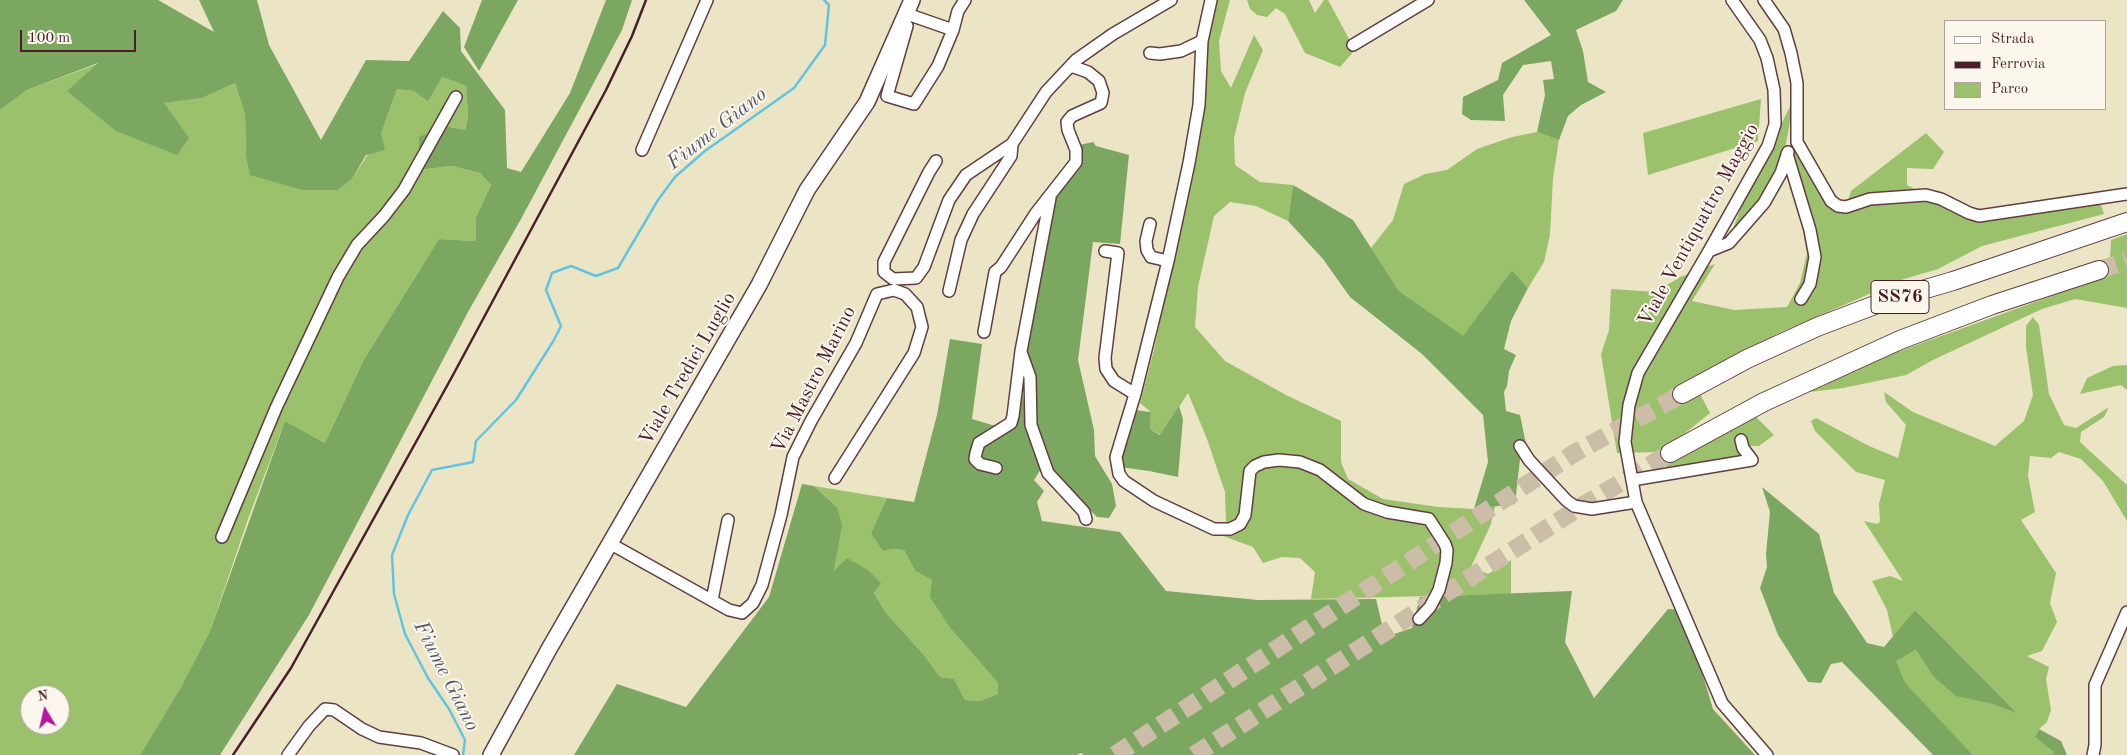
<!DOCTYPE html>
<style>
body{margin:0}
#map{position:relative;width:2127px;height:755px;overflow:hidden;background:#ebe5c6;font-family:"Old Standard TT",serif}
canvas{display:block}
.legend{position:absolute;left:1944px;top:20px;width:162px;height:90px;box-sizing:border-box;background:#fbf7ec;border:1px solid #b4a19f;margin:0;padding:6px 9px;list-style:none;font-size:15px;color:#4a1f2b}
.legend li{display:flex;align-items:center;gap:10px;height:25px}
.legend b{width:25px;border:1px solid #b4a19f}
.north{position:absolute;left:20px;top:685px;width:50px;height:50px;box-sizing:border-box;background:#fbf7ec;border:1px solid #b4a19f;border-radius:50%;rotate:351deg;font-size:14px;font-weight:700;line-height:20px;text-align:center;color:#4a1f2b}
.north::after{content:'';display:block;margin:auto;width:18px;height:22px;background:#b5179e;clip-path:polygon(50% 0,100% 100%,50% 72%,0 100%)}
.scale{position:absolute;left:20px;top:30px;width:116px;height:22px;box-sizing:border-box;border:2px solid #4a1f2b;border-top:0;padding-left:6px;font-size:15px;line-height:18px;white-space:nowrap;color:#4a1f2b;-webkit-text-stroke:4px #fbf7ec;paint-order:stroke}
</style>
<div id="map">
<canvas width="2127" height="755"></canvas>
<ul class="legend">
<li><b style="height:6px;background:#fff"></b>Strada</li>
<li><b style="height:6px;background:#4a1f2b"></b>Ferrovia</li>
<li><b style="height:14px;background:#9bc16c"></b>Parco</li>
</ul>
<div class="north">N</div>
<div class="scale">100 m</div>
</div>
<script>
const c = document.querySelector('canvas').getContext('2d');
c.lineJoin = 'round';
function fillPath(path, color) { c.fillStyle = color; c.fill(path, 'evenodd'); }
const shape = rows => new Path2D(rows.map(r => 'M' + r).join(''));
function trace(path, color, width, dash) { c.strokeStyle = color; c.lineWidth = width; c.lineCap = dash ? 'butt' : 'round'; c.setLineDash(dash || []); c.stroke(path); }
function write(font, color, halo, rows, align = 'center') {
  c.font = font + ' "Old Standard TT",serif'; c.lineWidth = 4; c.setLineDash([]); c.textBaseline = 'middle'; c.strokeStyle = halo; c.fillStyle = color; for (const [text, x, y, turn = 0] of rows) {
    c.save(); c.translate(x, y); c.rotate((+turn || 0) * Math.PI / 180); c.textAlign = isNaN(turn) ? turn : align; if (halo) c.strokeText(text, 0, 0); c.fillText(text, 0, 0); c.restore();
  }
}
fillPath(shape([
 [1217,0,1230,0,1219,41,1221,71,1231,88,1254,35,1263,50,1245,93,1234,138,1235,165,1260,182,1293,185,1288,221,1256,206,1230,202,1214,216,1198,287,1195,327,1225,361,1286,395,1341,421,1341,462,1348,479,1383,499,1438,507,1474,509,1495,506,1491,524,1471,567,1488,574,1511,560,1511,594,1311,599,1315,572,1300,558,1282,557,1263,563,1253,547,1223,536,1226,523,1225,492,1207,439,1188,393,1161,435,1150,429,1151,412,1140,403,1154,350,1189,183,1205,44],
 [1247,0,1309,0,1315,13,1324,0,1328,0,1355,50,1340,67,1305,53,1285,14,1276,8,1267,17,1257,15,1250,9],
 [100,63,67,91,163,103,202,98,235,83,245,114,246,156,302,190,338,190,352,179,381,134,397,89,414,91,442,77,466,86,468,116,465,130,445,126,420,170,452,166,480,173,491,185,476,217,476,241,439,239,363,361,325,443,285,421,248,519,210,631,181,687,140,755,0,755,0,110,27,90],
 [30,695,60,695,60,725,30,725],
 [1794,98,1786,144,1764,197,1731,234,1744,200],
 [1761,99,1758,141,1648,175,1643,133],
 [1537,132,1559,140,1553,178,1550,235,1544,262,1528,288,1512,270,1463,337,1399,291,1371,248,1393,220,1404,184,1425,174,1447,170,1477,149,1512,137],
 [1926,133,1944,152,1933,169,1907,168,1907,185,1930,197,1981,220,2100,202,2104,214,1982,246,1938,269,1904,279,1779,333,1668,391,1689,397,1699,392,1710,413,1668,447,1659,452,1617,453,1601,354,1609,330,1611,289,1656,292,1680,277,1715,264,1692,301,1734,310,1787,307,1800,283,1807,253,1793,179,1793,145,1830,205,1844,213,1851,191],
 [2127,234,2127,308,2075,299,2042,309,1933,360,1906,375,1843,388,1810,392,1886,356,2107,276,2112,271,2110,258,2111,240],
 [2033,317,2039,325,2049,394,2064,425,2076,428,2109,407,2104,417,2081,432,2080,442,2127,485,2127,521,2103,481,2081,459,2059,452,2051,458,2030,456,2028,476,2035,512,2021,520,2056,573,2050,603,2057,622,2042,651,2027,656,2049,667,2046,679,2051,710,2047,722,2039,729,2035,737,2055,752,2052,755,1973,755,1904,683,1895,661,1916,650,1932,675,1989,703,2016,712,1915,610,1893,637,1887,610,1872,581,1890,576,1903,581,1864,521,1877,524,1880,522,1879,504,1885,480,1856,472,1815,431,1811,421,1816,418,1869,446,1898,458,1906,425,1886,402,1884,392,1913,412,1995,446,2024,421,2033,395,2026,347,2026,326],
 [2127,365,2127,390,2121,385,2080,394,2087,378,2113,366],
 [1756,417,1774,435,1759,446,1745,446,1747,435,1738,434,1737,442,1744,452,1738,460,1665,470,1667,464],
 [814,486,887,498,871,533,891,549,904,550,915,571,932,580,951,629,998,683,998,694,980,701,965,700,954,679,940,677,924,655,886,613,874,593,880,582,834,572,837,552,837,507]
]), '#9bc16c');
fillPath(shape([
 [0,0,158,0,214,32,199,0,257,0,269,45,321,140,366,60,409,61,443,11,460,28,461,51,505,110,507,168,521,172,570,93,606,0,632,0,622,30,521,219,468,312,309,615,220,755,140,755,181,687,210,631,285,421,325,443,363,361,439,239,476,241,476,217,491,185,480,173,452,166,419,170,419,137,445,126,465,130,468,116,466,86,442,77,428,101,414,91,397,89,381,134,385,150,366,155,352,179,338,190,302,190,250,175,246,156,245,114,235,83,202,98,164,103,189,138,177,155,116,131,67,91,98,63,27,90,0,110],
 [482,0,518,0,479,71,464,47],
 [1524,0,1623,0,1616,11,1576,30,1583,51,1588,82,1606,92,1581,105,1568,116,1559,140,1537,132,1545,95,1543,80,1554,79,1551,61,1523,65,1503,95,1505,121,1471,120,1462,114,1463,97,1498,80,1502,63,1551,35],
 [1093,142,1096,146,1129,155,1120,244,1093,242,1078,360,1094,430,1095,456,1112,484,1116,506,1109,518,1097,517,1064,485,1046,458,1033,412,1026,347,1050,201,1079,145],
 [1293,185,1353,220,1399,291,1463,336,1512,270,1528,288,1511,321,1504,349,1516,355,1509,371,1507,386,1504,392,1506,411,1520,415,1526,444,1520,459,1515,504,1474,509,1488,462,1483,415,1422,354,1350,297,1323,259,1288,221],
 [950,339,982,344,972,419,992,425,1013,426,1021,385,1028,427,1041,469,1034,480,1044,491,1037,502,1042,521,1120,532,1166,591,1258,600,1376,599,1385,637,1412,628,1420,597,1572,591,1565,642,1594,698,1668,609,1683,610,1713,709,1755,755,1083,755,1082,753,1076,755,574,755,617,684,686,707,769,597,802,484,814,486,837,507,842,525,834,571,847,558,868,570,881,583,874,593,886,613,924,655,940,677,954,679,965,700,980,701,998,694,998,683,951,629,930,597,932,580,915,571,904,550,891,549,883,551,871,533,887,498,914,502,937,415],
 [1179,406,1183,419,1178,477,1149,471,1120,467,1124,440,1133,426,1135,410,1151,412,1150,429,1160,435],
 [1762,487,1819,534,1834,593,1867,643,1884,647,1915,610,2017,713,1989,703,1956,696,1932,675,1916,650,1896,661,1905,683,1973,755,1933,755,1842,662,1831,664,1821,683,1808,682,1778,635,1760,588,1767,567,1766,554,1770,512],
 [2039,729,2061,741,2067,755,2052,755,2054,752,2035,737]
]), '#7ca760');
trace(shape([
 [463,755,465,740,449,709,428,678,405,634,394,594,392,555,408,515,432,470,473,462,476,441,516,400,554,340,561,326,546,290,552,273,571,266,596,276,618,268,658,200,675,177,705,151,794,88,825,45,829,5,824,0]
]), '#62c5df', 2.5);
trace(shape([
 [2099,270,2127,261],
 [1115,755,1573,454,1682,394],
 [1194,755,1580,507,1670,453]
]), '#cbbda7', 18, [18, 9]);
const minor = shape([
 [1211,0,1202,41,1199,105,1189,163,1168,261,1135,394,1116,457,1119,474,1124,481,1154,501,1214,529,1230,529,1240,524,1245,515,1250,471,1255,466,1264,462,1279,460,1300,462,1320,470,1364,504,1387,512,1429,519,1445,544,1447,550,1446,563,1439,590,1430,607,1419,619],
 [1732,0,1760,40,1767,58,1774,90,1775,124,1768,146,1709,251,1638,373,1629,405,1625,442,1636,502,1722,703,1767,755],
 [1764,0,1784,29,1791,53,1797,83,1797,142,1831,201,1838,206,1846,207,1870,199,1926,195,1941,199,1969,213,1979,216,2127,194],
 [907,14,953,30,958,11,965,0],
 [907,26,887,96,914,104,938,66,953,30],
 [1353,45,1428,0],
 [1150,53,1160,54,1181,51,1202,41],
 [642,150,707,0],
 [1787,154,1810,230,1815,257,1810,284,1801,299],
 [936,161,929,172,884,262,884,272,893,279,916,278,924,267,949,200,966,175,1012,144,1046,92,1076,60,1113,34,1171,0],
 [1150,224,1146,241,1147,250,1151,257,1168,261],
 [1105,251,1118,253,1105,358,1106,369,1114,381,1135,394],
 [1709,251,1729,243,1764,203,1781,173,1788,152],
 [949,291,961,240,973,214,1011,156,1012,144],
 [984,332,995,272,1001,267,1036,213,1076,162,1076,150,1068,130,1067,122,1072,116,1101,103,1103,93,1099,81,1088,72,1071,66],
 [1021,352,1030,377,1031,425,1048,473,1084,512,1086,519],
 [1520,446,1529,460,1566,500,1574,506,1592,509,1636,502],
 [996,468,980,464,975,459,976,453,979,443,1011,423,1013,416,1021,351,1050,198],
 [835,478,914,353,922,327,917,307,905,294,894,290],
 [1632,480,1752,460,1743,448,1741,440],
 [222,537,276,408,338,277,357,245,384,216,404,190,456,97],
 [611,544,729,610,742,613,753,603,762,585,781,515,793,457,811,421,856,343,877,294,894,290],
 [712,600,728,520],
 [288,755,309,726,325,709,334,710,362,729,379,737,421,743,453,755],
 [2093,755,2095,745,2095,685,2127,612]
]);
const major = shape([
 [491,755,549,649,759,285,807,190,867,102,912,0]
]);
const highway = shape([
 [1682,394,1747,359,1817,327,1888,300,1953,281,2127,222],
 [1670,453,1764,402,1900,340,1992,305,2099,270]
]);
trace(minor, '#623d42', 14);
trace(major, '#623d42', 18);
trace(highway, '#623d42', 20);
trace(minor, '#fff', 11);
trace(major, '#fff', 15);
trace(highway, '#fff', 18);
trace(shape([
 [233,755,291,668,453,375,606,90,632,36,646,0]
]), '#4a1f2b', 2.5);
for (const [x, y, w] of [
 [1900,297,58]
]) { const box = new Path2D(); box.roundRect(x - w / 2, y - 16.5, w, 33, 4); c.fillStyle = '#fbf7ec'; c.fill(box); trace(box, '#4a1f2b', 1); }
write('bold 19px', '#4a1f2b', null, [
 ["SS76",1900,297]
]);
write('20px', '#4a1f2b', '#fbf7ec', [
 ["Viale Ventiquattro Maggio",1699,225,-61],
 ["Viale Tredici Luglio",688,369,-60],
 ["Via Mastro Marino",814,380,-63]
]);
write('italic 21px', '#52596a', '#fbf7ec', [
 ["Fiume Giano",717,129,-38],
 ["Fiume Giano",446,676,63]
]);
</script>
